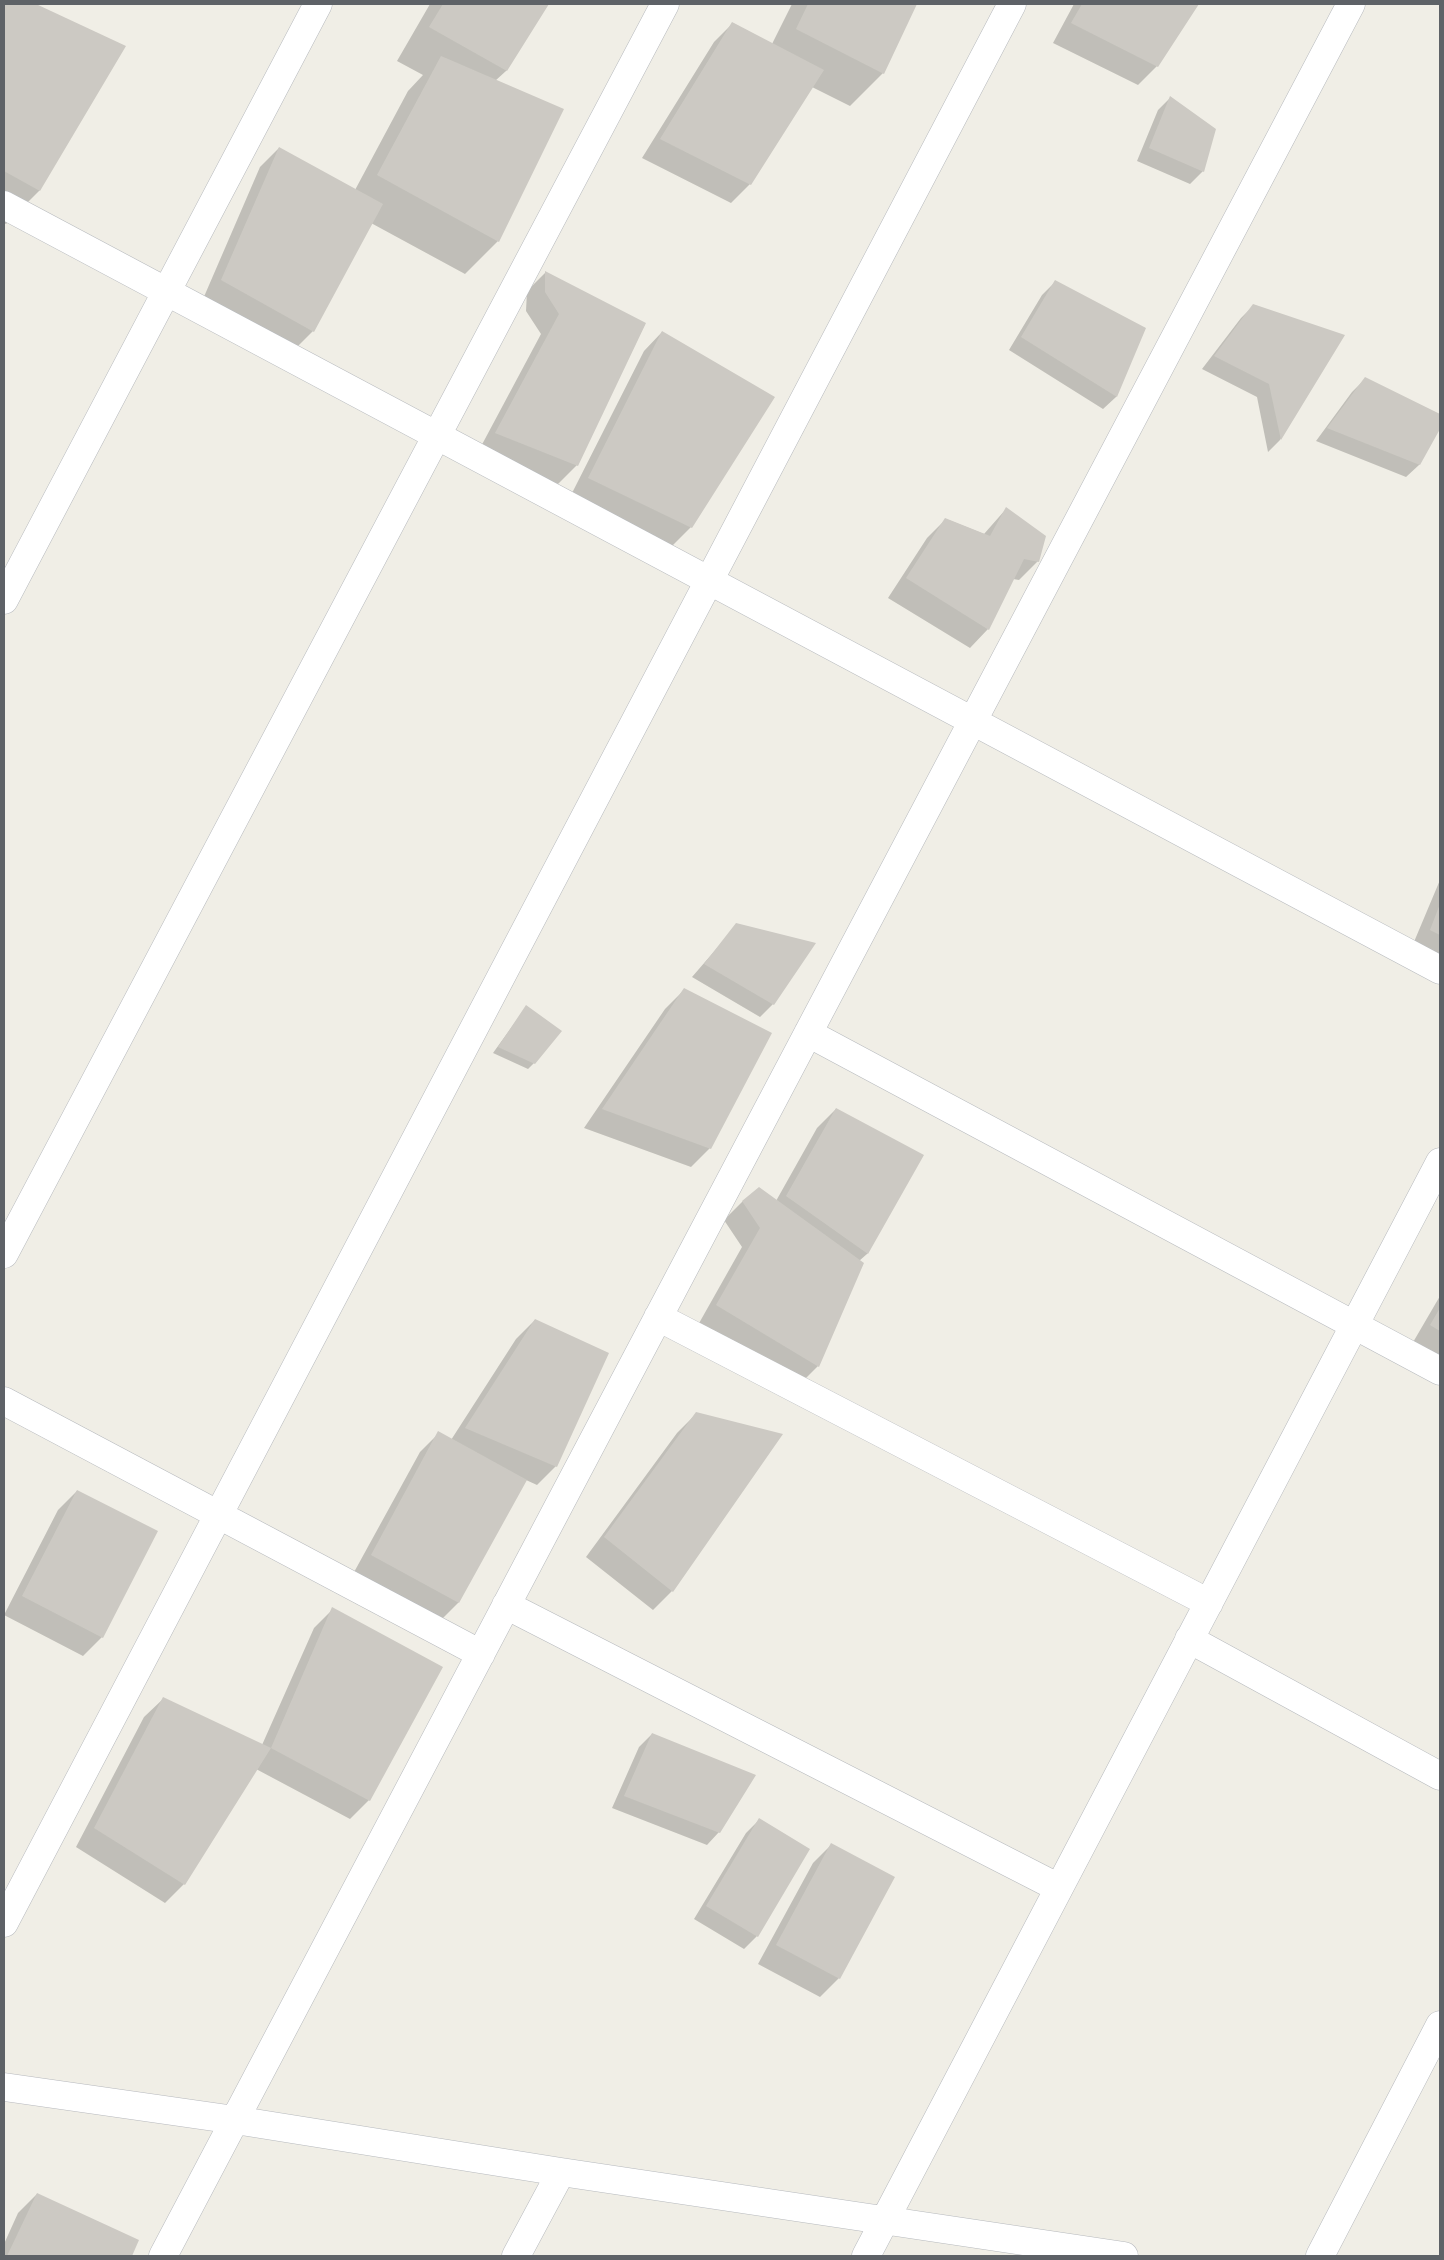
<!DOCTYPE html>
<style>
body{margin:0}
#map{position:relative;width:1444px;height:2260px;overflow:hidden;background:#f0eee6;font-family:Jost,sans-serif}
canvas{display:block}
.frame{position:absolute;inset:0;border:5px solid #5e6267;pointer-events:none}
</style>
<div id="map">
<canvas width="1444" height="2260"></canvas>
<div class="frame"></div>
</div>
<script>
const c = document.querySelector('canvas').getContext('2d');
c.lineJoin = 'round';
function fillPath(path, color) { c.fillStyle = color; c.fill(path, 'evenodd'); }
const shape = rows => new Path2D(rows.map(r => 'M' + r).join(''));
function trace(path, color, width, dash) { c.strokeStyle = color; c.lineWidth = width; c.lineCap = dash ? 'butt' : 'round'; c.setLineDash(dash || []); c.stroke(path); }
fillPath(shape([
 [4,4,33,4,124,47,39,191,6,224,4,223],
 [430,4,547,4,506,71,495,81,498,241,465,274,371,223,313,331,294,350,203,299,260,167,279,148,355,190,408,91,423,75,397,61],
 [792,4,915,4,883,73,850,106,812,87,750,184,731,203,642,158,714,42,733,23,772,44],
 [1074,4,1198,4,1157,66,1138,85,1053,43],
 [1171,97,1203,171,1190,184,1137,161,1158,110],
 [545,273,645,324,577,465,558,484,478,452,541,334,526,311,527,291],
 [1055,282,1145,329,1116,397,1103,409,1009,350,1042,295],
 [1254,305,1343,336,1280,440,1268,452,1257,397,1202,369,1241,318],
 [662,332,691,527,672,546,570,497,644,351],
 [1365,379,1440,415,1440,427,1419,465,1406,477,1316,441,1352,392],
 [1006,509,1038,561,1019,580,1013,579,988,629,970,648,888,598,927,538,946,519,984,534],
 [1440,880,1440,963,1411,949],
 [737,925,814,944,773,1004,760,1017,692,977],
 [684,990,710,1148,691,1167,584,1128,665,1009],
 [526,1007,534,1063,528,1069,493,1053],
 [836,1109,922,1155,867,1254,859,1261,818,1366,799,1385,698,1325,742,1247,724,1220,743,1201,776,1201,817,1128],
 [1440,1296,1440,1360,1412,1344],
 [535,1320,556,1466,537,1485,526,1480,458,1603,439,1622,353,1574,420,1452,439,1433,451,1440,516,1339],
 [696,1414,672,1591,653,1610,586,1557,677,1433],
 [77,1491,102,1637,83,1656,4,1615,58,1510],
 [333,1609,369,1800,350,1819,256,1769,184,1884,165,1903,76,1847,144,1717,163,1699,262,1745,314,1628],
 [652,1734,719,1832,707,1845,612,1808,639,1747],
 [759,1820,757,1936,744,1949,694,1919,746,1833],
 [832,1844,839,1978,820,1997,758,1964,813,1863],
 [37,2194,138,2241,130,2256,4,2256,4,2244,18,2213]
]), '#0003');
fillPath(shape([
 [4,4,36,4,126,46,40,191,4,171],
 [443,4,549,4,507,71,429,27],
 [808,4,917,4,884,74,796,29],
 [1082,4,1199,4,1158,67,1071,23],
 [732,22,824,70,751,185,660,139],
 [441,56,564,109,499,242,377,175],
 [1170,96,1216,129,1204,172,1149,148],
 [279,147,383,204,314,332,221,280],
 [545,271,646,323,578,466,495,433,559,314,545,292],
 [1055,280,1146,328,1117,397,1021,337],
 [1253,304,1345,335,1281,440,1269,384,1214,356],
 [662,331,775,397,692,528,588,478],
 [1365,377,1440,414,1440,429,1420,465,1327,428],
 [1006,507,1046,536,1039,562,1024,559,989,630,906,578,945,518,990,536],
 [1440,904,1440,935,1430,930],
 [736,923,816,943,774,1005,704,964],
 [684,988,772,1033,711,1149,602,1109],
 [526,1005,562,1031,535,1064,498,1047],
 [836,1108,924,1155,868,1254,786,1196],
 [759,1187,864,1263,819,1367,716,1305,760,1228,742,1201],
 [1440,1308,1440,1331,1430,1325],
 [535,1319,609,1353,557,1467,465,1428],
 [696,1412,783,1434,673,1592,604,1537],
 [438,1431,527,1480,459,1603,371,1555],
 [77,1490,158,1531,103,1638,22,1596],
 [332,1607,443,1667,370,1801,271,1748],
 [163,1697,271,1748,185,1885,94,1828],
 [652,1733,756,1775,720,1833,624,1796],
 [759,1818,810,1849,758,1937,706,1906],
 [831,1843,895,1877,840,1979,776,1945],
 [37,2193,139,2240,132,2256,7,2256]
]), '#ccc9c3');
const minor = shape([
 [4,205,1440,970],
 [4,600,318,4],
 [808,1033,1440,1371],
 [4,1254,665,4],
 [658,1317,1209,1603],
 [4,1401,481,1654],
 [506,1605,1059,1888],
 [1189,1639,1440,1776],
 [4,1923,1012,4],
 [4,2087,235,2120,561,2172,1124,2256],
 [163,2256,1351,4],
 [516,2256,561,2172],
 [866,2256,1440,1162],
 [1320,2256,1440,2025]
]);
trace(minor, '#b6b9bd', 29);
trace(minor, '#fff', 28);
</script>
